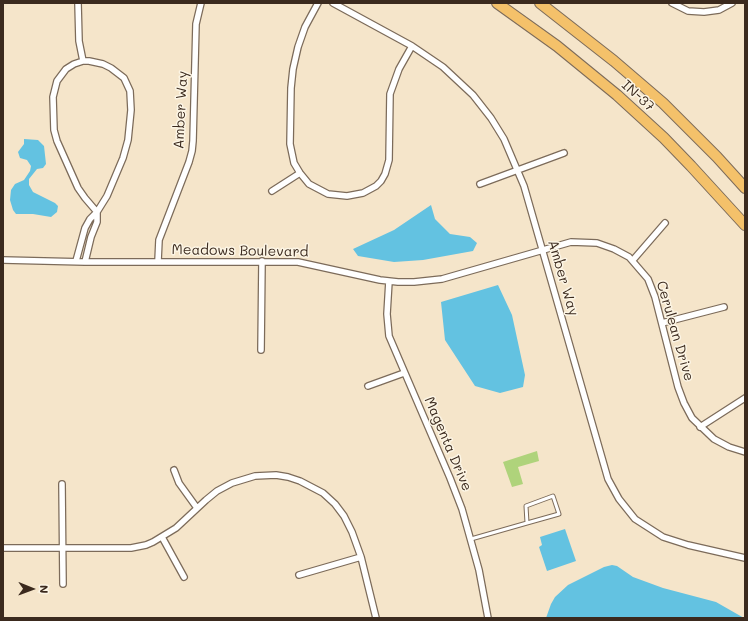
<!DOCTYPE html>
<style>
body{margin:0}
#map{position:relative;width:748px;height:621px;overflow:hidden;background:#f5e5ca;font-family:Mali,sans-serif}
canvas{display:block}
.frame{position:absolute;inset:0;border:4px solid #3b2a1e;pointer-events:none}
.north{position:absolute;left:12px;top:569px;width:40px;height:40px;-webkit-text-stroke:3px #fcf5e5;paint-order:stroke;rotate:91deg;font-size:11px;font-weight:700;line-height:16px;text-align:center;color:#3b2a1e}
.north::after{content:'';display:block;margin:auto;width:14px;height:18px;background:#3b2a1e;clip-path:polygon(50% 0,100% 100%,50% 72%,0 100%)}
</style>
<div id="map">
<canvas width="748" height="621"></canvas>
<div class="frame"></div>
<div class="north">N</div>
</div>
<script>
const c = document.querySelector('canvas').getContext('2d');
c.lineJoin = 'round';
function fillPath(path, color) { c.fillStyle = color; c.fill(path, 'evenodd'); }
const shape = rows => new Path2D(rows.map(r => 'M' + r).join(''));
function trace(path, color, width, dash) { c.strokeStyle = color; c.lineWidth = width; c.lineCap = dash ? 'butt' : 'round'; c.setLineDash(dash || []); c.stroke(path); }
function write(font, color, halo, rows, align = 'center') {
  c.font = font + ' Mali,sans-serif'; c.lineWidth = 3; c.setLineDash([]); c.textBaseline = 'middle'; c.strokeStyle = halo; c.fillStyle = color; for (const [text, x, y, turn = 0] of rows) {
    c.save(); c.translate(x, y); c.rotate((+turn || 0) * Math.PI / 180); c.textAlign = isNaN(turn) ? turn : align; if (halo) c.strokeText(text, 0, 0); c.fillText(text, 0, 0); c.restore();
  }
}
fillPath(shape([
 [537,451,539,461,518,467,523,484,512,487,503,462]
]), '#afd37b');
fillPath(shape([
 [24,139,38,140,44,146,46,164,43,168,37,169,29,179,29,185,33,192,55,203,58,206,57,212,51,217,33,214,16,214,13,210,10,200,11,190,15,184,24,180,30,171,31,166,27,160,20,158,18,152,24,144],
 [431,205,435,219,450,234,470,237,477,243,473,251,423,260,394,262,358,256,353,249,394,230],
 [498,285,512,315,525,375,523,387,500,393,475,386,445,340,441,302],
 [565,529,576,561,547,571,539,547,542,545,540,537],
 [612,565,617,566,633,577,663,588,716,602,744,618,546,618,551,604,555,597,568,585,604,567]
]), '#63c2e1');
const lane = shape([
 [471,539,527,523,526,506,553,496,559,514,527,523]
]);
const street = shape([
 [78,3,79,41,83,61],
 [318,3,305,27,298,47,293,69,291,88,290,144,294,163,300,173,309,184,328,194,347,196,363,193,376,186,381,181,385,174,389,160,390,94,399,69,412,46],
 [333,3,412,46,443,67,473,95,491,118,504,139,524,186,608,479,619,499,635,519,663,537,688,545,745,558],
 [672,3,688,11,704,12,719,10,732,3],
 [480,184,564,153],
 [272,191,300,173],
 [3,260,85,262,298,262,380,280,398,282,414,282,442,279,571,242,597,243,614,249,629,257,648,279,655,297,678,387,684,403,692,418,714,439,729,447,745,452],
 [633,260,665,223],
 [76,261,85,228,90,219,97,212,107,196,123,158,128,140,131,110,130,91,124,78,111,68,103,64,89,61,83,61,74,64,66,69,57,81,53,97,54,130,57,141,78,188,85,198,97,212,97,222,91,237,85,262],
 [158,261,159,240,189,162,192,151,193,141,196,24,201,3],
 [389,281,387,314,389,336,450,478,462,509,479,570,488,618],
 [662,323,724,307],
 [261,350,262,261],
 [368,386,404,373],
 [700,427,745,398],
 [174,470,179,483,197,508],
 [62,484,63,584],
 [162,537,184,577],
 [3,548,131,548,146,545,153,542,176,528,206,500,217,491,232,483,255,476,276,475,288,477,300,481,323,493,335,504,344,516,352,532,361,557,376,618],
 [299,575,361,557]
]);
const highway = shape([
 [497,3,557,46,617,95,664,138,691,166,745,225],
 [540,3,614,61,663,103,717,157,745,188]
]);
trace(lane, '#7c6b5a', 5);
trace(street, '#7c6b5a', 8);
trace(highway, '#7c6b5a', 12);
trace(lane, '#fff', 3);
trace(street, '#fff', 5.5);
trace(highway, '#f4c16a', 10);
write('14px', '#3b2a1e', '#fcf5e5', [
 ["IN-37",638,96,42],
 ["Amber Way",181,110,-87],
 ["Meadows Boulevard",240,251,1],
 ["Amber Way",563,278,74],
 ["Cerulean Drive",675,331,74],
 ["Magenta Drive",448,444,67]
]);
</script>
